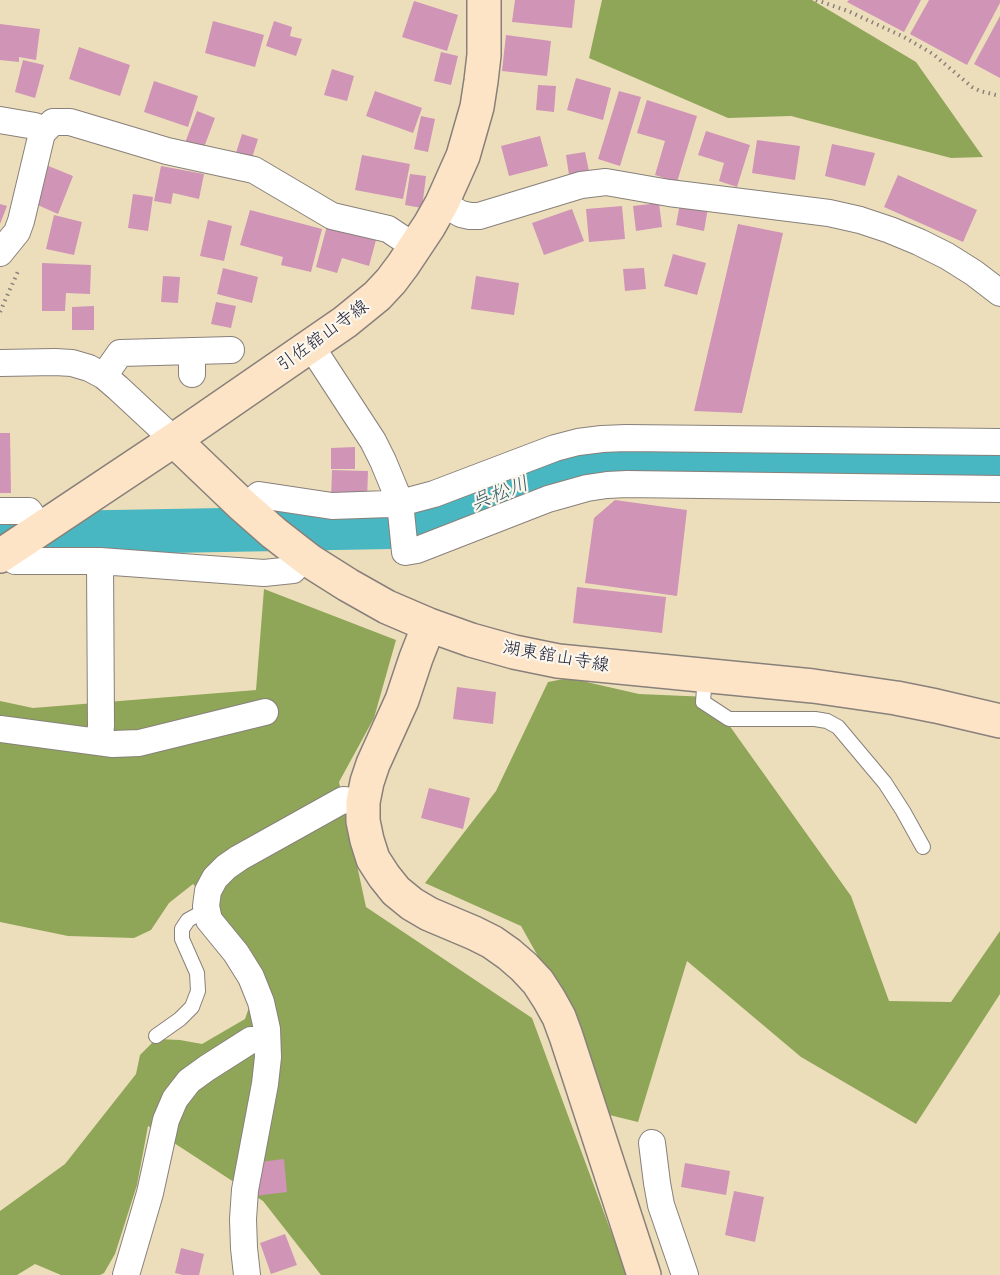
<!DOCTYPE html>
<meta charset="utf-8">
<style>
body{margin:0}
canvas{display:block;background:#eddebb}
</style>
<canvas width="1000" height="1275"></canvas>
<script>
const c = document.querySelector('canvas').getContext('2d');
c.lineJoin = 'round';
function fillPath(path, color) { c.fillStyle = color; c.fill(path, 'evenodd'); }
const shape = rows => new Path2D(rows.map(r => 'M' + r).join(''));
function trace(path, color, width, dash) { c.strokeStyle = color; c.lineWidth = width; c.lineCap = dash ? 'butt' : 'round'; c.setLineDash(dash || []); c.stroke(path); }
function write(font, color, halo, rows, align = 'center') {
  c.font = font + ' "Shantell Sans","Klee One",sans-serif'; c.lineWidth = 4.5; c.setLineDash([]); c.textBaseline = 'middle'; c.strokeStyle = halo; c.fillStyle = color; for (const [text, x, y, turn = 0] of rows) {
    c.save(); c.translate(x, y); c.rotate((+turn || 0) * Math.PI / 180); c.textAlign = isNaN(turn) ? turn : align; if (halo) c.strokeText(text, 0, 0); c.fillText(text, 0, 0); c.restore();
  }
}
fillPath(shape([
 [602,0,812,0,916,62,983,157,951,158,791,116,728,118,589,58],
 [264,589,396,640,374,718,339,782,366,907,532,1018,627,1275,321,1275,263,1201,148,1126,137,1185,115,1254,104,1273,100,1275,61,1275,35,1264,17,1275,0,1275,0,1211,65,1164,136,1074,140,1055,156,1039,180,1040,202,1044,245,1019,257,984,215,906,193,884,169,903,151,930,134,938,68,936,0,922,0,701,33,708,256,690],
 [569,678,639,694,709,697,851,896,889,1001,951,1002,1000,931,1000,994,916,1124,801,1057,687,961,638,1122,597,1112,558,992,521,926,425,883,496,791,548,682]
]), '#8fa658');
trace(shape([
 [0,534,391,527,408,525,442,516,540,477,561,470,583,465,605,462,627,461,1000,466]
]), '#49b7c1', 44);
fillPath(shape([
 [515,0,575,0,572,28,512,22],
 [849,0,921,0,904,32,847,2],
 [929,0,1000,0,1000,3,967,65,910,34],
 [414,1,458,15,447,51,402,37],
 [1000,16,1000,78,974,64],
 [213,21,264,35,255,67,205,53],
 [274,21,292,27,290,36,302,39,296,56,266,46],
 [0,24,40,29,36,60,19,57,19,62,0,60],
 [506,35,551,41,547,76,502,71],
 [79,47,130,65,120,96,69,79],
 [441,52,458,56,451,85,434,81],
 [23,60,44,65,35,98,15,92],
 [332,69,354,76,347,101,324,95],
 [576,78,611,88,603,120,567,110],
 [154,81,198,96,188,127,144,112],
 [538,85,556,86,554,112,536,110],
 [375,91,422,108,413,133,366,116],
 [619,91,641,97,620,166,598,159],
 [647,100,697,116,677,182,655,175,665,141,637,133],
 [197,111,215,118,203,150,185,143],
 [421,116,435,119,428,152,414,149],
 [706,131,750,145,737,187,719,181,724,163,698,155],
 [242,134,258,139,250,164,234,159],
 [540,136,548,166,509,176,501,146],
 [757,140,800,146,795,180,752,173],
 [832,144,875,153,865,186,825,176],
 [585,152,589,171,569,175,566,155],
 [362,155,410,164,403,199,355,190],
 [46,165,73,176,58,214,31,202],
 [161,166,204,174,199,199,173,193,171,204,154,201],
 [410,174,426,176,422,208,405,205],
 [898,175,977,210,963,242,884,207],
 [133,194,153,197,148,231,128,228],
 [659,203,662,227,636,231,633,206],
 [680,203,708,208,704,231,676,225],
 [0,204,7,206,0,224],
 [622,206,625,239,589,242,586,209],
 [572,209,584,241,544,255,532,223],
 [250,210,322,229,311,272,281,265,283,257,240,245],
 [54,215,82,222,74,255,46,249],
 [208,220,232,226,224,261,200,256],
 [738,224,783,233,742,413,694,411],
 [327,226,376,240,369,266,342,258,337,273,316,267],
 [673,254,706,263,697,295,664,286],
 [42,263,91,265,90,294,66,293,65,311,42,311],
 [223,268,258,277,252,303,217,294],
 [644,268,646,289,625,291,623,269],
 [163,276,180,277,178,303,161,302],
 [476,276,519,283,514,315,471,309],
 [216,302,236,306,231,328,211,324],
 [94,306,94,330,72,330,72,307],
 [0,433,10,433,11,493,0,493],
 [355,447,355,469,331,469,331,448],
 [332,470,368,471,367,501,331,500],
 [615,500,687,510,677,596,585,583,594,518],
 [577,587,666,597,662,633,573,623],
 [457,687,496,692,493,724,453,719],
 [429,788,470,798,463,829,421,818],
 [284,1159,287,1192,255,1196,252,1163],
 [685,1163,730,1171,726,1195,681,1187],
 [734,1191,764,1197,755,1242,725,1235],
 [285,1234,297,1265,271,1274,260,1243],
 [181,1248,204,1254,199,1275,183,1275,175,1273]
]), '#cf94b6');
const lane = shape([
 [705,676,703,702,729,719,815,719,827,721,838,727,885,783,903,811,923,847],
 [156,1036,180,1019,192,1007,198,991,197,973,182,939,182,929,188,920,197,915,207,912]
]);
const street = shape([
 [0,120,35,126,42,133],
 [442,203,461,214,470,216,479,216,581,185,606,182,669,193,829,213,860,220,890,230,919,242,947,256,974,273,1000,293],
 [0,253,17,232,21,221,42,133,53,122,70,122,167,151,254,170,332,216,388,229,415,247],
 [311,346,373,441,383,461,400,502,405,552,417,550,548,499,587,488,607,485,627,484,1000,489],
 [192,351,192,374],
 [0,363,55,362,72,363,89,368,104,376,118,388,174,440],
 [104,376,120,353,231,350],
 [246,508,259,495,332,506,389,504,404,502,434,494,555,448,578,442,602,439,626,438,1000,442],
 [0,511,29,511,41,529],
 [8,550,15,561,100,561,264,573,293,570,304,556],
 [0,729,113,744,139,743,265,712],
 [99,742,101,726,100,561],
 [652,1143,657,1183,661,1205,685,1275],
 [126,1275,150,1193,166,1120,175,1099,189,1081,207,1068,251,1040,267,1039],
 [247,1275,244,1248,243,1219,245,1190,265,1084,268,1057,267,1029,261,1002,251,977,236,953,209,920,206,906,208,891,215,878,226,867,239,858,343,800,363,802]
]);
const secondary = shape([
 [174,440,241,504,274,533,310,561,348,585,387,607,429,625,471,640,514,652,558,661,813,686,896,698,936,706,1000,721],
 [0,556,174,440,345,322,377,296,391,281,403,265,429,226,442,203,463,156,477,107,481,81,484,55,484,0],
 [429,625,416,658,402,700,373,764,367,782,363,802,363,821,367,840,373,859,384,876,396,891,412,904,429,914,474,933,492,942,509,954,524,967,538,982,549,999,559,1017,566,1036,644,1275]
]);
trace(lane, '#88807b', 16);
trace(street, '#88807b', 28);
trace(secondary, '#88807b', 36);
trace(shape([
 [816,0,848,11,904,37,933,54,972,87,980,91,1000,96],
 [0,312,19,269]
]), '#88807b', 4, [1.5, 4.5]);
trace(lane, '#fff', 14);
trace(street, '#fff', 26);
trace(secondary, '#fee4c6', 33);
write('18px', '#22223b', '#fbf7ec', [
 ["引佐舘山寺線",323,336,-36],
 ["湖東舘山寺線",556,657,10]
]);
write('italic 20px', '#325e71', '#fbf7ec', [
 ["呉松川",500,494,-21]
]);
</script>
